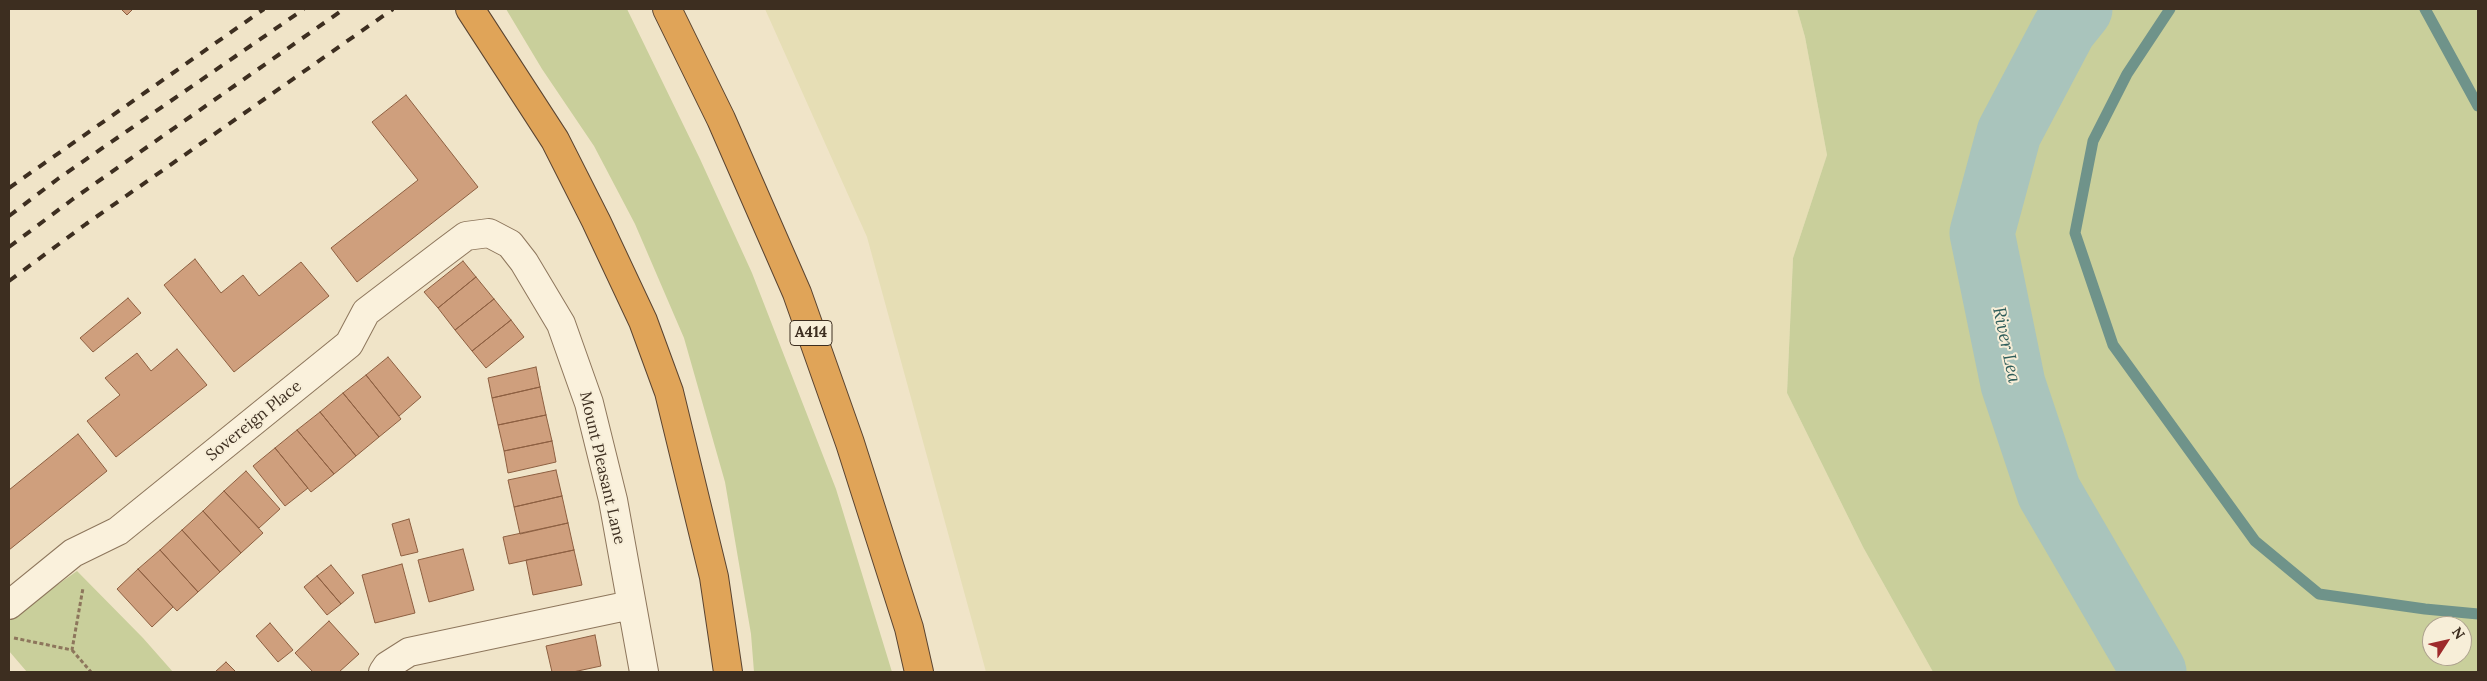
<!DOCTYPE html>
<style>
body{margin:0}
#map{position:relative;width:2487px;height:681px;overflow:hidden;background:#f0e4c8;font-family:Lora,serif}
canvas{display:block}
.frame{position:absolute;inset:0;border:10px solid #3d2e20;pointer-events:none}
.north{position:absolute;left:2422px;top:616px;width:50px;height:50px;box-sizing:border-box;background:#f7eed8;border:1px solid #ada18e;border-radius:50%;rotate:55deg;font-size:14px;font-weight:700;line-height:20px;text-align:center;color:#3d2e20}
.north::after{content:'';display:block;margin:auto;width:18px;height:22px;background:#9e2a2b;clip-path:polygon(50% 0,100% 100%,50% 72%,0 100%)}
</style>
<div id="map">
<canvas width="2487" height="681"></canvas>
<div class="frame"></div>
<div class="north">N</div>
</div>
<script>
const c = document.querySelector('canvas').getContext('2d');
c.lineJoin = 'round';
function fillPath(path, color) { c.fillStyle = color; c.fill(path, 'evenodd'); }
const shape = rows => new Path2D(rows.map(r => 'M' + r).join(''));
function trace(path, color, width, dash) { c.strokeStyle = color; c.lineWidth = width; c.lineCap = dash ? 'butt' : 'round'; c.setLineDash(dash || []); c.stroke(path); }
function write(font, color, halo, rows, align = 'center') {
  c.font = font + ' Lora,serif'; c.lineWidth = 4; c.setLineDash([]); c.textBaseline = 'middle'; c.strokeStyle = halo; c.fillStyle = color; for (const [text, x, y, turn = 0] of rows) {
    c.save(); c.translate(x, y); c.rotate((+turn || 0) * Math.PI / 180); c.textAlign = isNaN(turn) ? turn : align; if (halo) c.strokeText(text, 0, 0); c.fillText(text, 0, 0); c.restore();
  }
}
fillPath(shape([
 [765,9,1797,9,1805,37,1827,155,1793,258,1787,393,1863,547,1933,672,986,672,867,237]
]), '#e6deb5');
fillPath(shape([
 [506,9,627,9,700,159,752,273,836,489,892,672,754,672,751,634,725,482,684,338,635,224,594,146,542,69],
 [1797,9,2478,9,2478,672,1933,672,1863,547,1787,393,1793,258,1827,155,1805,37],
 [2432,626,2462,626,2462,656,2432,656],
 [77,571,143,638,173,672,27,672,9,651,9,619]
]), '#c9cf9b');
trace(shape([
 [2170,9,2127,74,2093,141,2075,233,2113,345,2255,541,2319,594,2425,609,2478,614],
 [2425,9,2478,106]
]), '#6f938a', 11);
trace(shape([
 [2080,9,2064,29,2009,133,1982,233,2013,384,2049,492,2154,672]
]), '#a9c4bc', 65);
const building = shape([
 [121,9,133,9,127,15,121,9],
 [406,95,478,187,357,282,331,248,418,180,372,122,406,95],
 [195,259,221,293,243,275,259,296,301,262,329,296,234,372,164,285,195,259],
 [463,261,476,277,438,308,424,292,463,261],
 [476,277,494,299,455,330,438,308,476,277],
 [128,298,141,313,93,352,80,338,128,298],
 [494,299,511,320,472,351,455,330,494,299],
 [511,320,524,337,486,368,472,351,511,320],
 [177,349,207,385,116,457,87,421,120,395,105,378,137,353,151,371,177,349],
 [388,357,421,397,399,416,366,375,388,357],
 [536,367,540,387,492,398,488,378,536,367],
 [366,375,401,419,379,437,343,393,366,375],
 [540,387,546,415,498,425,492,398,540,387],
 [343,393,379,437,356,456,320,412,343,393],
 [320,412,356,456,334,474,297,430,320,412],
 [546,415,552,441,504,451,498,425,546,415],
 [297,430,334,474,311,492,275,448,297,430],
 [78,434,107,471,9,550,9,490,78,434],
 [552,441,556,462,508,473,504,451,552,441],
 [275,448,308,488,285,506,253,466,275,448],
 [556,470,562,496,514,507,508,480,556,470],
 [246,471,280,509,259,528,224,491,246,471],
 [224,491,263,533,241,553,203,511,224,491],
 [562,496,568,523,520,534,514,507,562,496],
 [203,511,241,553,220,572,182,530,203,511],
 [409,519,418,552,401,556,392,524,409,519],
 [568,523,574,550,509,564,503,537,568,523],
 [182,530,220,572,198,592,160,550,182,530],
 [463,549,474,590,429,602,418,560,463,549],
 [160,550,198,592,177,611,138,569,160,550],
 [574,550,582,585,533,595,526,560,574,550],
 [402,564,415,613,375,623,362,575,402,564],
 [331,565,354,593,341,604,317,576,331,565],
 [138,569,173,607,152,627,117,589,138,569],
 [317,576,341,604,327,615,304,587,317,576],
 [329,621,359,654,339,672,313,672,295,653,329,621],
 [270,623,293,650,278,662,256,636,270,623],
 [595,635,601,666,573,672,552,672,546,646,595,635],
 [226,662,236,672,215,672,226,662]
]);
fillPath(building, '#cf9f7d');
trace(building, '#8d5f41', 1);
const minor = shape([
 [9,605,73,553,118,531,349,344,366,312,446,251,466,236,489,233,510,244,524,262,561,324,589,403,613,500,644,672],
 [383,672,387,666,409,652,631,605]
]);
const highway = shape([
 [470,9,555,140,596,221,643,321,669,392,714,577,728,672],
 [667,9,721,119,797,293,850,443,909,628,919,672]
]);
trace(minor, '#8d765c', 30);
trace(highway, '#5b4430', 30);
trace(shape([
 [14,638,72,650,83,588],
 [72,650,91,672]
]), '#8d765c', 3, [4, 2.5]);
trace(minor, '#faf1dc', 28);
trace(highway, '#e0a458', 28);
trace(shape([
 [9,188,264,9],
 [9,216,59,178,304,9],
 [9,247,73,199,344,9],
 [9,281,86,224,393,9]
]), '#3d2e20', 4, [9, 9]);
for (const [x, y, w] of [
 [811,333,42]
]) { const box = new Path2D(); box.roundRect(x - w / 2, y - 12.5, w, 25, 4); c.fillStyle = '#f7eed8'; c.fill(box); trace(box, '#3d2e20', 1); }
write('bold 15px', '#3d2e20', null, [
 ["A414",811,333]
]);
write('16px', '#3d2e20', '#f7eed8', [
 ["Sovereign Place",254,421,-39],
 ["Mount Pleasant Lane",602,468,77]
]);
write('italic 18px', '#2f5d5a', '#f7eed8', [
 ["River Lea",2006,345,78]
]);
</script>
